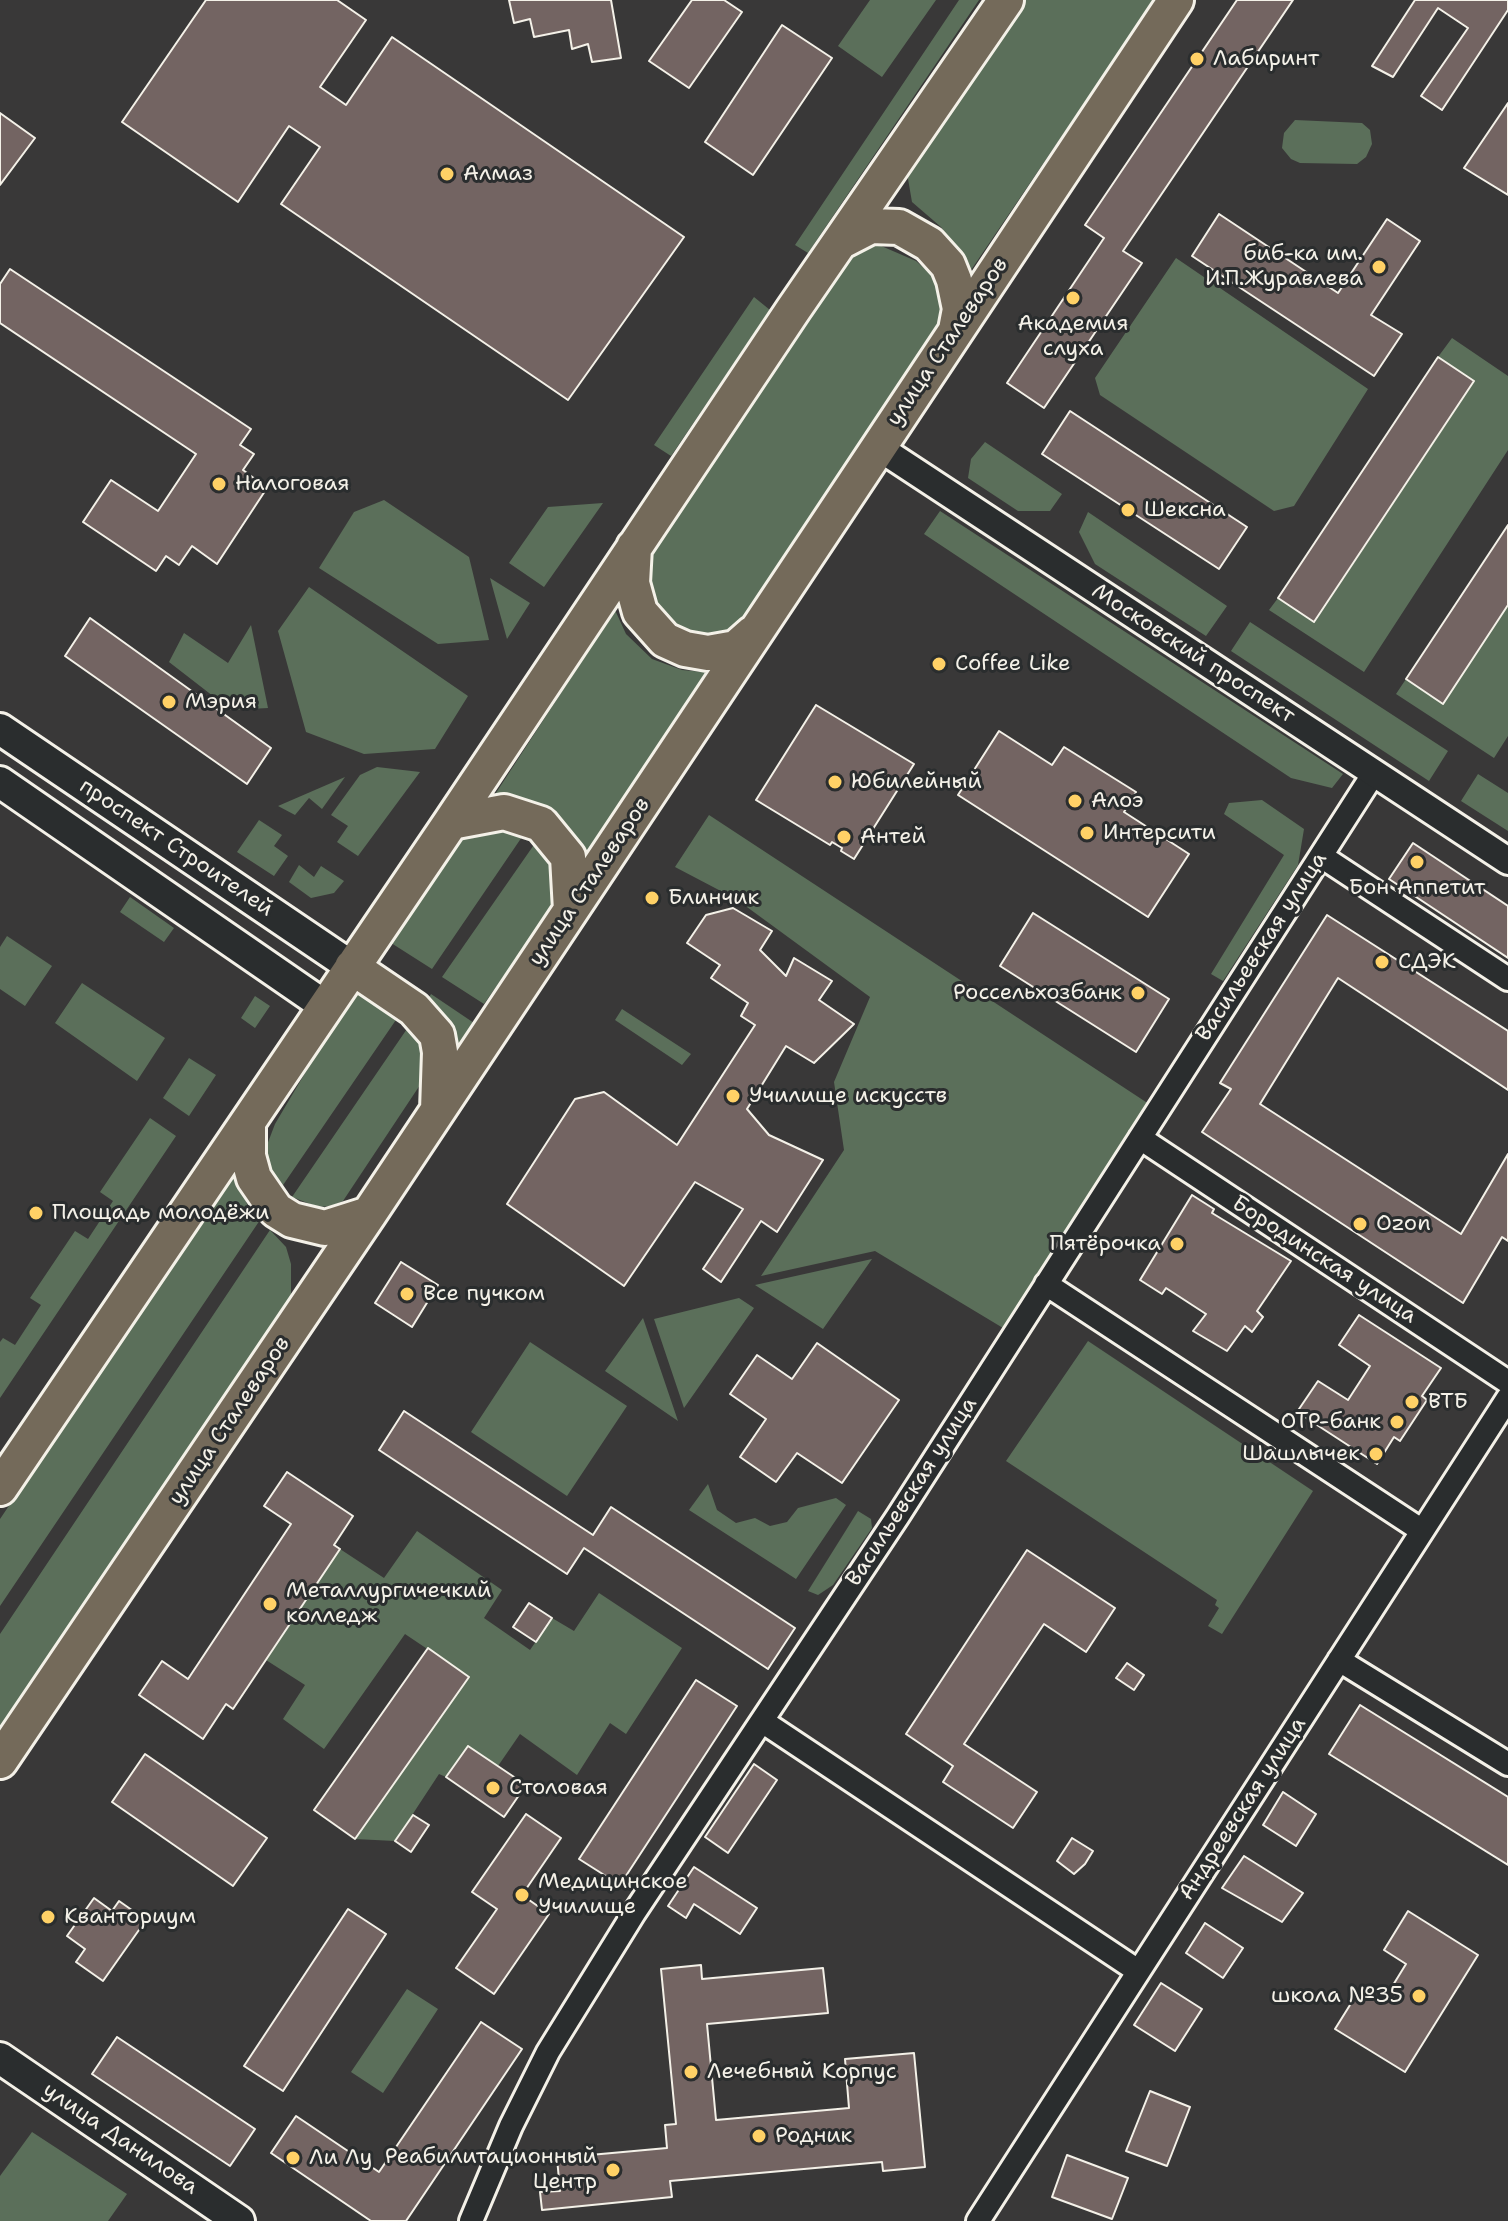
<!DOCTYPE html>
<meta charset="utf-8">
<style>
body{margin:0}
canvas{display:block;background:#393838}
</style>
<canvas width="1508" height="2221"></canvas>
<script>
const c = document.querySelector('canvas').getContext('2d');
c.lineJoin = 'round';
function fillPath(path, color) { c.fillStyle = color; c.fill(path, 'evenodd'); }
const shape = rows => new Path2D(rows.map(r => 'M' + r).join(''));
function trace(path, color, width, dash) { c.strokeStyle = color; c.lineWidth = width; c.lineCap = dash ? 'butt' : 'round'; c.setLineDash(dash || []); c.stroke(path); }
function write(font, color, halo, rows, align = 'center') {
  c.font = font + ' "Shantell Sans",sans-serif'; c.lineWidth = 6; c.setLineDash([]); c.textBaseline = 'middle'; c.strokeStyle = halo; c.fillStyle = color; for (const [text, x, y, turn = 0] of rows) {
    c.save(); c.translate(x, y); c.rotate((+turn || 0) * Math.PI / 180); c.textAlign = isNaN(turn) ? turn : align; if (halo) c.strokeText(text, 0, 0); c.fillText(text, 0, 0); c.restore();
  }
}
fillPath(shape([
 [870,0,936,0,882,77,838,46],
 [959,0,979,0,808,253,795,245],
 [1024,0,1154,0,971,270,941,227,912,202,907,173],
 [1295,120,1362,123,1370,130,1372,144,1366,157,1357,164,1300,163,1291,159,1282,148,1284,133],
 [879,245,916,261,934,277,942,307,939,334,749,621,729,634,706,638,673,628,656,608,648,585,646,556,851,251],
 [1176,258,1368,389,1294,506,1274,511,1100,395,1095,378],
 [754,297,770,310,671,456,654,445],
 [1452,338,1508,376,1508,450,1364,672,1269,610,1278,598,1315,622,1474,382,1438,357],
 [985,442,1062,494,1050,511,1018,511,968,478,971,459],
 [384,500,469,557,489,640,438,644,319,568,354,512],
 [603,503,544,587,509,563,548,507],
 [940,511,1343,774,1332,788,1291,778,924,534],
 [1088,512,1227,606,1206,636,1095,564,1079,532],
 [490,578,530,603,507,639],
 [309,587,468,696,435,749,364,754,306,732,278,631],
 [1508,605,1508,736,1494,758,1396,694,1406,679,1443,703],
 [615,610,626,634,652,659,682,670,714,673,590,861,575,840,492,799],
 [1250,622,1448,751,1429,781,1231,651],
 [251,625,268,708,231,710,169,662,184,633,228,663],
 [377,767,420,772,358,856,337,842,348,826,331,815,360,775],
 [1478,774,1508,793,1508,831,1461,801],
 [345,777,322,809,309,798,295,815,278,806],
 [1262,800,1304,829,1298,865,1223,981,1211,974,1284,855,1224,814,1229,803],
 [709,815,1152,1106,1008,1331,875,1251,761,1276,844,1150,834,1082,870,997,736,899,675,867],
 [259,820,282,835,274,846,288,856,274,876,237,852],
 [468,826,526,831,432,969,388,941],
 [538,839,550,857,556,892,552,907,484,1004,442,977],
 [299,865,314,877,321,866,344,881,334,893,311,898,289,882],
 [130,897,174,928,164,942,120,912],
 [7,936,52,966,25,1006,0,989,0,947],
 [82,983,165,1038,137,1081,55,1023],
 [357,985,400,1014,281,1188,265,1160,267,1145,275,1124],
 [431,994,474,1023,457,1048,453,1032,428,999],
 [255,996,270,1006,255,1028,241,1018],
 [622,1009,691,1054,682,1065,615,1020],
 [411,1023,429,1051,420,1085,343,1201,331,1206,318,1207,292,1197],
 [189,1058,216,1075,189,1116,163,1098],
 [150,1118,176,1136,0,1398,0,1342,3,1338,15,1345,41,1305,30,1298,75,1231,88,1239,113,1201,100,1192],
 [235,1171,248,1207,260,1220,0,1606,0,1519],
 [270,1230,286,1247,291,1264,291,1297,0,1728,0,1634],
 [872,1259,823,1329,755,1285],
 [739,1298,754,1308,684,1408,654,1319],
 [643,1318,678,1421,605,1371],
 [1088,1341,1313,1491,1222,1634,1208,1626,1219,1608,1215,1605,1217,1600,1006,1461],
 [530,1342,627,1406,567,1496,471,1432],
 [708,1484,717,1510,736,1523,755,1518,770,1526,787,1522,798,1508,836,1498,846,1505,796,1579,689,1510],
 [858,1511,871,1519,872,1528,833,1585,818,1595,808,1591],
 [417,1531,502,1590,484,1618,530,1650,552,1618,574,1631,599,1593,682,1648,626,1734,610,1723,577,1775,520,1734,498,1766,468,1746,446,1777,439,1774,395,1841,355,1839,469,1677,405,1634,324,1749,283,1719,305,1685,266,1660,340,1549,384,1578],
 [407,1989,438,2009,383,2093,351,2072],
 [32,2132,127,2194,108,2221,0,2221,0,2176]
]), '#5b6f5a');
const building = shape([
 [206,0,337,0,366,20,320,87,346,105,392,37,684,237,568,400,281,204,320,147,289,126,238,202,122,122,206,0],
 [509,0,611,0,621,58,592,62,588,44,572,49,569,30,534,37,530,19,514,23,509,0],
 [692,0,724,0,742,12,689,88,649,61,692,0],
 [1237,0,1293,0,1123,251,1142,263,1044,408,1007,383,1104,238,1085,225,1237,0],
 [1415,0,1508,0,1508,10,1442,110,1421,96,1468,28,1438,8,1393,77,1372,66,1415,0],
 [782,25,832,58,753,175,705,142,782,25],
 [1508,103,1508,195,1464,168,1508,103],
 [0,113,35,138,0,185,0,113],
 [1219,214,1338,293,1387,219,1420,241,1371,315,1402,334,1374,376,1192,256,1219,214],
 [10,269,251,429,240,445,254,454,243,470,267,488,217,564,192,546,179,565,166,556,156,571,83,522,111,480,158,511,196,454,0,323,0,284,10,269],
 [1438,357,1474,381,1314,622,1278,598,1438,357],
 [1070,411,1247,527,1219,569,1042,454,1070,411],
 [1508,525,1508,605,1443,704,1406,679,1508,525],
 [90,618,271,748,247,784,65,656,90,618],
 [816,705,914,764,854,859,841,851,842,848,832,842,830,845,756,800,816,705],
 [999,731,1052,765,1064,747,1136,792,1124,812,1189,854,1148,917,958,795,999,731],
 [1413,843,1508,906,1508,958,1389,879,1413,843],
 [733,908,772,931,760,950,786,976,794,958,832,981,819,1000,854,1024,814,1063,786,1046,747,1109,769,1135,823,1160,777,1232,761,1221,721,1282,703,1269,743,1209,695,1182,624,1286,507,1204,575,1099,604,1092,677,1145,755,1025,741,1016,748,1003,711,978,720,965,687,943,706,915,733,908],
 [1033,913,1169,999,1136,1052,1000,966,1033,913],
 [1327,915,1508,1031,1508,1090,1338,978,1260,1104,1461,1234,1508,1154,1508,1241,1502,1237,1463,1303,1202,1132,1231,1089,1220,1083,1327,915],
 [1192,1195,1214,1209,1212,1213,1291,1261,1257,1311,1263,1317,1252,1332,1245,1326,1227,1351,1193,1331,1206,1314,1166,1288,1162,1294,1140,1280,1192,1195],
 [401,1262,438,1285,412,1327,375,1303,401,1262],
 [1359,1315,1441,1368,1422,1396,1427,1400,1400,1441,1394,1437,1377,1464,1297,1412,1318,1381,1348,1400,1370,1366,1339,1345,1359,1315],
 [817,1343,899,1400,842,1483,797,1453,776,1482,740,1457,766,1419,730,1394,757,1355,792,1379,817,1343],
 [404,1411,593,1535,611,1507,795,1628,768,1669,584,1548,567,1574,379,1450,404,1411],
 [287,1472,353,1516,334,1545,340,1549,233,1709,226,1704,203,1739,139,1695,162,1661,188,1679,291,1524,264,1506,287,1472],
 [1027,1550,1115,1608,1086,1652,1044,1624,964,1744,1037,1792,1013,1828,943,1782,953,1766,906,1734,1027,1550],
 [529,1603,552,1618,536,1642,513,1627,529,1603],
 [428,1648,469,1677,355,1839,314,1810,428,1648],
 [1127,1663,1144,1675,1134,1690,1116,1678,1127,1663],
 [696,1680,737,1706,620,1885,579,1859,696,1680],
 [1360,1705,1508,1797,1508,1865,1329,1754,1360,1705],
 [468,1746,526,1785,504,1817,446,1777,468,1746],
 [145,1754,267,1838,233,1886,112,1802,145,1754],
 [754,1764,777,1780,728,1853,705,1837,754,1764],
 [1283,1792,1316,1814,1296,1846,1263,1825,1283,1792],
 [526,1814,561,1838,522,1895,549,1914,494,1994,456,1968,497,1909,472,1892,526,1814],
 [413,1815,429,1825,411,1852,395,1841,413,1815],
 [1072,1838,1093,1851,1085,1864,1074,1874,1057,1861,1072,1838],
 [1244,1856,1303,1893,1282,1922,1222,1888,1244,1856],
 [694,1867,757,1908,740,1934,694,1904,686,1918,668,1906,694,1867],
 [94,1898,112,1911,119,1901,146,1920,103,1981,76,1962,85,1949,67,1936,94,1898],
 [348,1909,386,1934,283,2091,244,2066,348,1909],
 [1408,1911,1478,1955,1405,2072,1335,2029,1360,1989,1382,2003,1406,1964,1384,1950,1408,1911],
 [1205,1923,1243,1948,1223,1978,1186,1953,1205,1923],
 [701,1965,702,1979,823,1968,828,2013,707,2024,716,2120,849,2108,845,2059,914,2053,925,2167,883,2171,882,2162,670,2181,672,2197,542,2210,540,2192,560,2191,557,2158,667,2148,665,2125,676,2124,661,1969,701,1965],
 [1161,1983,1202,2009,1175,2051,1134,2025,1161,1983],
 [481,2022,522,2049,406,2221,371,2221,271,2153,296,2116,379,2172,481,2022],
 [117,2037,255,2129,230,2166,92,2074,117,2037],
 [1150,2091,1190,2107,1167,2166,1126,2151,1150,2091],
 [1067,2155,1128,2178,1112,2219,1052,2197,1067,2155]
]);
fillPath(building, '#736462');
trace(building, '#f4f1e8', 2);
const minor = shape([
 [1321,856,1508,979],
 [1140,1138,1508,1382],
 [1046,1284,1421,1530],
 [1339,1660,1508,1764],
 [762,1721,1138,1971],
 [471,2221,511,2126,548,2052,634,1913,898,1516,1374,773],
 [978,2221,1508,1398]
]);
const tertiary = shape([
 [878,447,1508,861]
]);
const secondary = shape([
 [0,729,352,967],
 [0,782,325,1006],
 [0,2058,239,2221]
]);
const primary = shape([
 [840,242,871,226,899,227,929,244,948,265,954,280,960,309,956,330],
 [634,547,632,583,640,612,665,640,685,649,708,653,736,648,753,633],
 [451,822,504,812,541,824,568,857,571,910],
 [352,967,414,1009,437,1035,440,1052,438,1110],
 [248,1124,248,1156,254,1178,276,1210,292,1220,325,1228,369,1214],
 [0,1488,451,822,793,310,1006,0],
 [0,1761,369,1214,1176,0]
]);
trace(minor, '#f4f1e8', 28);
trace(tertiary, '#f4f1e8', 32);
trace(secondary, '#f4f1e8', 36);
trace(primary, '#f4f1e8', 40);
trace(minor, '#2a2d2e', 22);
trace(tertiary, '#2a2d2e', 26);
trace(secondary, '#2a2d2e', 30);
trace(primary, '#746a5a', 34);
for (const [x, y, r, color] of [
 [1197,59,8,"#ffd166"],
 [447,174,8,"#ffd166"],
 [1379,267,8,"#ffd166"],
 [1073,298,8,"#ffd166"],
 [219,484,8,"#ffd166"],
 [1128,510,8,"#ffd166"],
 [939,664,8,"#ffd166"],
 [169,702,8,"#ffd166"],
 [835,782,8,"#ffd166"],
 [1075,801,8,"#ffd166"],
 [1087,833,8,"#ffd166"],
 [844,837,8,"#ffd166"],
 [1417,862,8,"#ffd166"],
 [652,898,8,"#ffd166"],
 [1382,962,8,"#ffd166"],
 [1138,993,8,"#ffd166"],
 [733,1096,8,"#ffd166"],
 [36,1213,8,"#ffd166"],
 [1360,1224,8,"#ffd166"],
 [1177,1244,8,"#ffd166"],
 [407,1294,8,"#ffd166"],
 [1412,1402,8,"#ffd166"],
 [1397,1422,8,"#ffd166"],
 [1376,1454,8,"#ffd166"],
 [270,1604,8,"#ffd166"],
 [493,1788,8,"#ffd166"],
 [522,1895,8,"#ffd166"],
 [48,1917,8,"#ffd166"],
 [1419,1996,8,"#ffd166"],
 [691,2072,8,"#ffd166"],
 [759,2136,8,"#ffd166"],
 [293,2158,8,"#ffd166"],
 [613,2170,8,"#ffd166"]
]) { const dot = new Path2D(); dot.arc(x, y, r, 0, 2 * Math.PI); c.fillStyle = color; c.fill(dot); trace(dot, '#2a2d2e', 3); }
write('22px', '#f4f1e8', '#2a2d2e', [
 ["Лабиринт",1213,59],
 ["Алмаз",463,174],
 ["биб-ка им.",1363,254,"right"],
 ["И.П.Журавлева",1363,279,"right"],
 ["Академия",1073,324,"center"],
 ["слуха",1073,349,"center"],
 ["Налоговая",235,484],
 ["Шексна",1144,510],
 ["Coffee Like",955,664],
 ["Мэрия",185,702],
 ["Юбилейный",851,782],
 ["Алоэ",1091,801],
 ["Интерсити",1103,833],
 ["Антей",860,837],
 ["Бон Аппетит",1417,888,"center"],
 ["Блинчик",668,898],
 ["СДЭК",1398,962],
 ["Россельхозбанк",1122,993,"right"],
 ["Училище искусств",749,1096],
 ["Площадь молодёжи",52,1213],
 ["Ozon",1376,1224],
 ["Пятёрочка",1161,1244,"right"],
 ["Все пучком",423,1294],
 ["ВТБ",1428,1402],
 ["OTP-банк",1381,1422,"right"],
 ["Шашлычек",1360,1454,"right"],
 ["Металлургичечкий",286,1591],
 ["колледж",286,1616],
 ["Столовая",509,1788],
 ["Медицинское",538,1882],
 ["Училище",538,1907],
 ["Кванториум",64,1917],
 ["школа №35",1403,1996,"right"],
 ["Лечебный Корпус",707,2072],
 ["Родник",775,2136],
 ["Реабилитационный",597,2157,"right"],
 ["Центр",597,2182,"right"],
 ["Ли Лу",309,2158]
], 'left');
write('22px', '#f4f1e8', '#2a2d2e', [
 ["улица Сталеваров",948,342,-56],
 ["Московский проспект",1193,654,33],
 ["проспект Строителей",176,848,34],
 ["улица Сталеваров",590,882,-56],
 ["Васильевская улица",1262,947,-57],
 ["Бородинская улица",1324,1260,33],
 ["улица Сталеваров",230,1421,-56],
 ["Васильевская улица",912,1492,-57],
 ["Андреевская улица",1243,1809,-57],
 ["улица Данилова",120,2139,34]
]);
</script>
